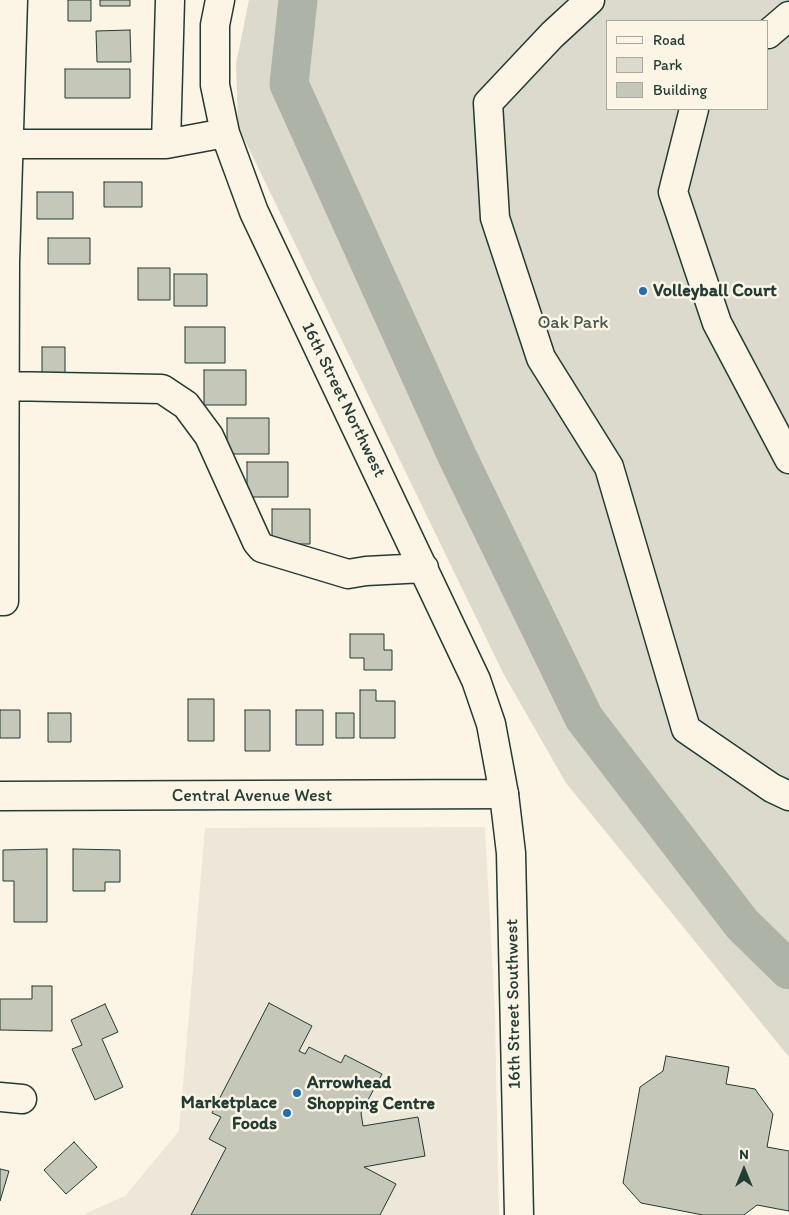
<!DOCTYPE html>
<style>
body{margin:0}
#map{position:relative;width:789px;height:1215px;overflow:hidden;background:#fcf5e5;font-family:Itim,sans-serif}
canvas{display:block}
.legend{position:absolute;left:606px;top:20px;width:162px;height:90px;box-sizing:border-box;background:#fcf5e5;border:1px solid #a4ab9e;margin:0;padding:6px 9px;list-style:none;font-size:15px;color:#1f3d34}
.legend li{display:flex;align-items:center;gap:10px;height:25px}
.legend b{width:25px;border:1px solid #a4ab9e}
.north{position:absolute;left:719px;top:1145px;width:50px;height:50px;-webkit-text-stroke:4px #fcf5e5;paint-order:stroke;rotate:0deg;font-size:14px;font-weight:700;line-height:20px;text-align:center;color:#1f3d34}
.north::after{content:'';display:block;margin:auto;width:18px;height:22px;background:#1f3d34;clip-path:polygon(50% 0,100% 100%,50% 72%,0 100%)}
</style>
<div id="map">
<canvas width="789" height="1215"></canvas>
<ul class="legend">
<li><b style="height:6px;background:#fcf5e5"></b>Road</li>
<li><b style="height:14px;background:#dcdacc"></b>Park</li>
<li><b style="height:14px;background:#c5c7b9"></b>Building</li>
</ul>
<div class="north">N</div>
</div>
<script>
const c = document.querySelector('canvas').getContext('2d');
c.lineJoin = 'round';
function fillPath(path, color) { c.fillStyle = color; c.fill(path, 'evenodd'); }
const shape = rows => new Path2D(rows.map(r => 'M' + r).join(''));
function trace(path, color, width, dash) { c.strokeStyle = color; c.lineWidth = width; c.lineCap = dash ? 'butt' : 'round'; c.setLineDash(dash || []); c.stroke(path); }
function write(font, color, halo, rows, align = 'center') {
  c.font = font + ' Itim,sans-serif'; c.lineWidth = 5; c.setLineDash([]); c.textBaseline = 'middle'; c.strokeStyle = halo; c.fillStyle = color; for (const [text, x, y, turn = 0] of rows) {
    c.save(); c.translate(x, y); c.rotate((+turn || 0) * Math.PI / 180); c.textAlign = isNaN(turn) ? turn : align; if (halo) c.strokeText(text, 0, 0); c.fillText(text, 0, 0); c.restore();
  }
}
fillPath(shape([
 [485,827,495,1015,499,1215,82,1215,125,1196,179,1131,205,828]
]), '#ece7d8');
fillPath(shape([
 [249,0,789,0,789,1057,566,783,503,673,238,126,236,64],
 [608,21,768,21,768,109,608,109]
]), '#dcdacc');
trace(shape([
 [298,0,289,84,458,458,584,718,742,924,789,970]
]), '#aeb3a7', 39);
const building = shape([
 [68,0,91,0,91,21,68,21,68,0],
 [100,0,130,0,130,6,100,6,100,0],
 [130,30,131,62,97,62,96,31,130,30],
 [65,69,130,69,130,98,65,98,65,69],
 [104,182,142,182,142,207,104,207,104,182],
 [37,192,73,192,73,219,37,219,37,192],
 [48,238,90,238,90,264,48,264,48,238],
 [138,268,170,268,170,300,138,300,138,268],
 [174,274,207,274,207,306,174,306,174,274],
 [185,327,225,327,225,363,185,363,185,327],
 [42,347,65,347,65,374,42,374,42,347],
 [204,370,246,370,246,405,204,405,204,370],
 [227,418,269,418,269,454,227,454,227,418],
 [247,462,288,462,288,497,247,497,247,462],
 [272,509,310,509,310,544,272,544,272,509],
 [350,634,384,634,384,650,392,650,392,670,364,670,364,658,350,658,350,634],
 [360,690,376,690,376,701,395,701,395,738,360,738,360,690],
 [188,699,214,699,214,741,188,741,188,699],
 [0,710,20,710,20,738,0,738,0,710],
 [245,710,270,710,270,751,245,751,245,710],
 [296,710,323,710,323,745,296,745,296,710],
 [48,713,71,713,71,742,48,742,48,713],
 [336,713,354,713,354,738,336,738,336,713],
 [47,849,47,922,14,922,14,881,3,881,3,850,47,849],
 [73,849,120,850,120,882,105,882,105,891,73,891,73,849],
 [32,986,52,986,52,1031,0,1030,0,999,32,999,32,986],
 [269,1003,312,1026,299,1051,305,1054,309,1047,341,1063,345,1055,382,1074,361,1113,363,1126,418,1117,425,1156,364,1167,396,1184,380,1215,191,1215,226,1148,209,1139,221,1117,212,1113,269,1003],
 [105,1004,118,1032,102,1039,123,1087,95,1100,72,1049,82,1045,71,1020,105,1004],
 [666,1056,729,1067,726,1084,755,1089,773,1114,767,1147,789,1151,789,1211,757,1205,744,1215,703,1215,641,1203,623,1183,640,1087,663,1071,666,1056],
 [74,1142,97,1167,66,1194,44,1170,74,1142],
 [0,1169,9,1171,0,1201,0,1169]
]);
fillPath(building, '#c5c7b9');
trace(building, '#1f3d34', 1);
const minor = shape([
 [590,0,552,35,488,103,495,218,541,358,609,467,686,729,772,788,789,796],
 [768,34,789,16],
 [694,109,673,192,717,323,789,459],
 [0,144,166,144,225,133],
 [166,144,170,0],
 [4,386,162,389,186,405,209,436,257,542,262,548,348,574,366,571,424,568],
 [0,601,4,601,5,262,13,0],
 [0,796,504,794,491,724,476,680,254,212,225,133,215,85,215,25,220,0],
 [0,1097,22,1099]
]);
const major = shape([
 [504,794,511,853,519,1215]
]);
trace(minor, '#1f3d34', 31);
trace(major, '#1f3d34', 31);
trace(minor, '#fcf5e5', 28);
trace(major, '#fcf5e5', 28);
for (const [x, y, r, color] of [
 [643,291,5,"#1f6fb2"],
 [297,1093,5,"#1f6fb2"],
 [287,1113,5,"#1f6fb2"]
]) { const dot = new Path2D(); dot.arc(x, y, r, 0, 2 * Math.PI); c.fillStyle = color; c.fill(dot); trace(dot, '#fcf5e5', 2); }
write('bold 18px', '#1f3d34', '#fcf5e5', [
 ["Volleyball Court",653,291],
 ["Arrowhead",307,1083],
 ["Shopping Centre",307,1104],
 ["Marketplace",277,1103,"right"],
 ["Foods",277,1124,"right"]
], 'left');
write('18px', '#455c52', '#fcf5e5', [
 ["Oak Park",573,323]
]);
write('18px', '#1f3d34', '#fcf5e5', [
 ["16th Street Northwest",343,400,64],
 ["Central Avenue West",252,796],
 ["16th Street Southwest",514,1004,-91]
]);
</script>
